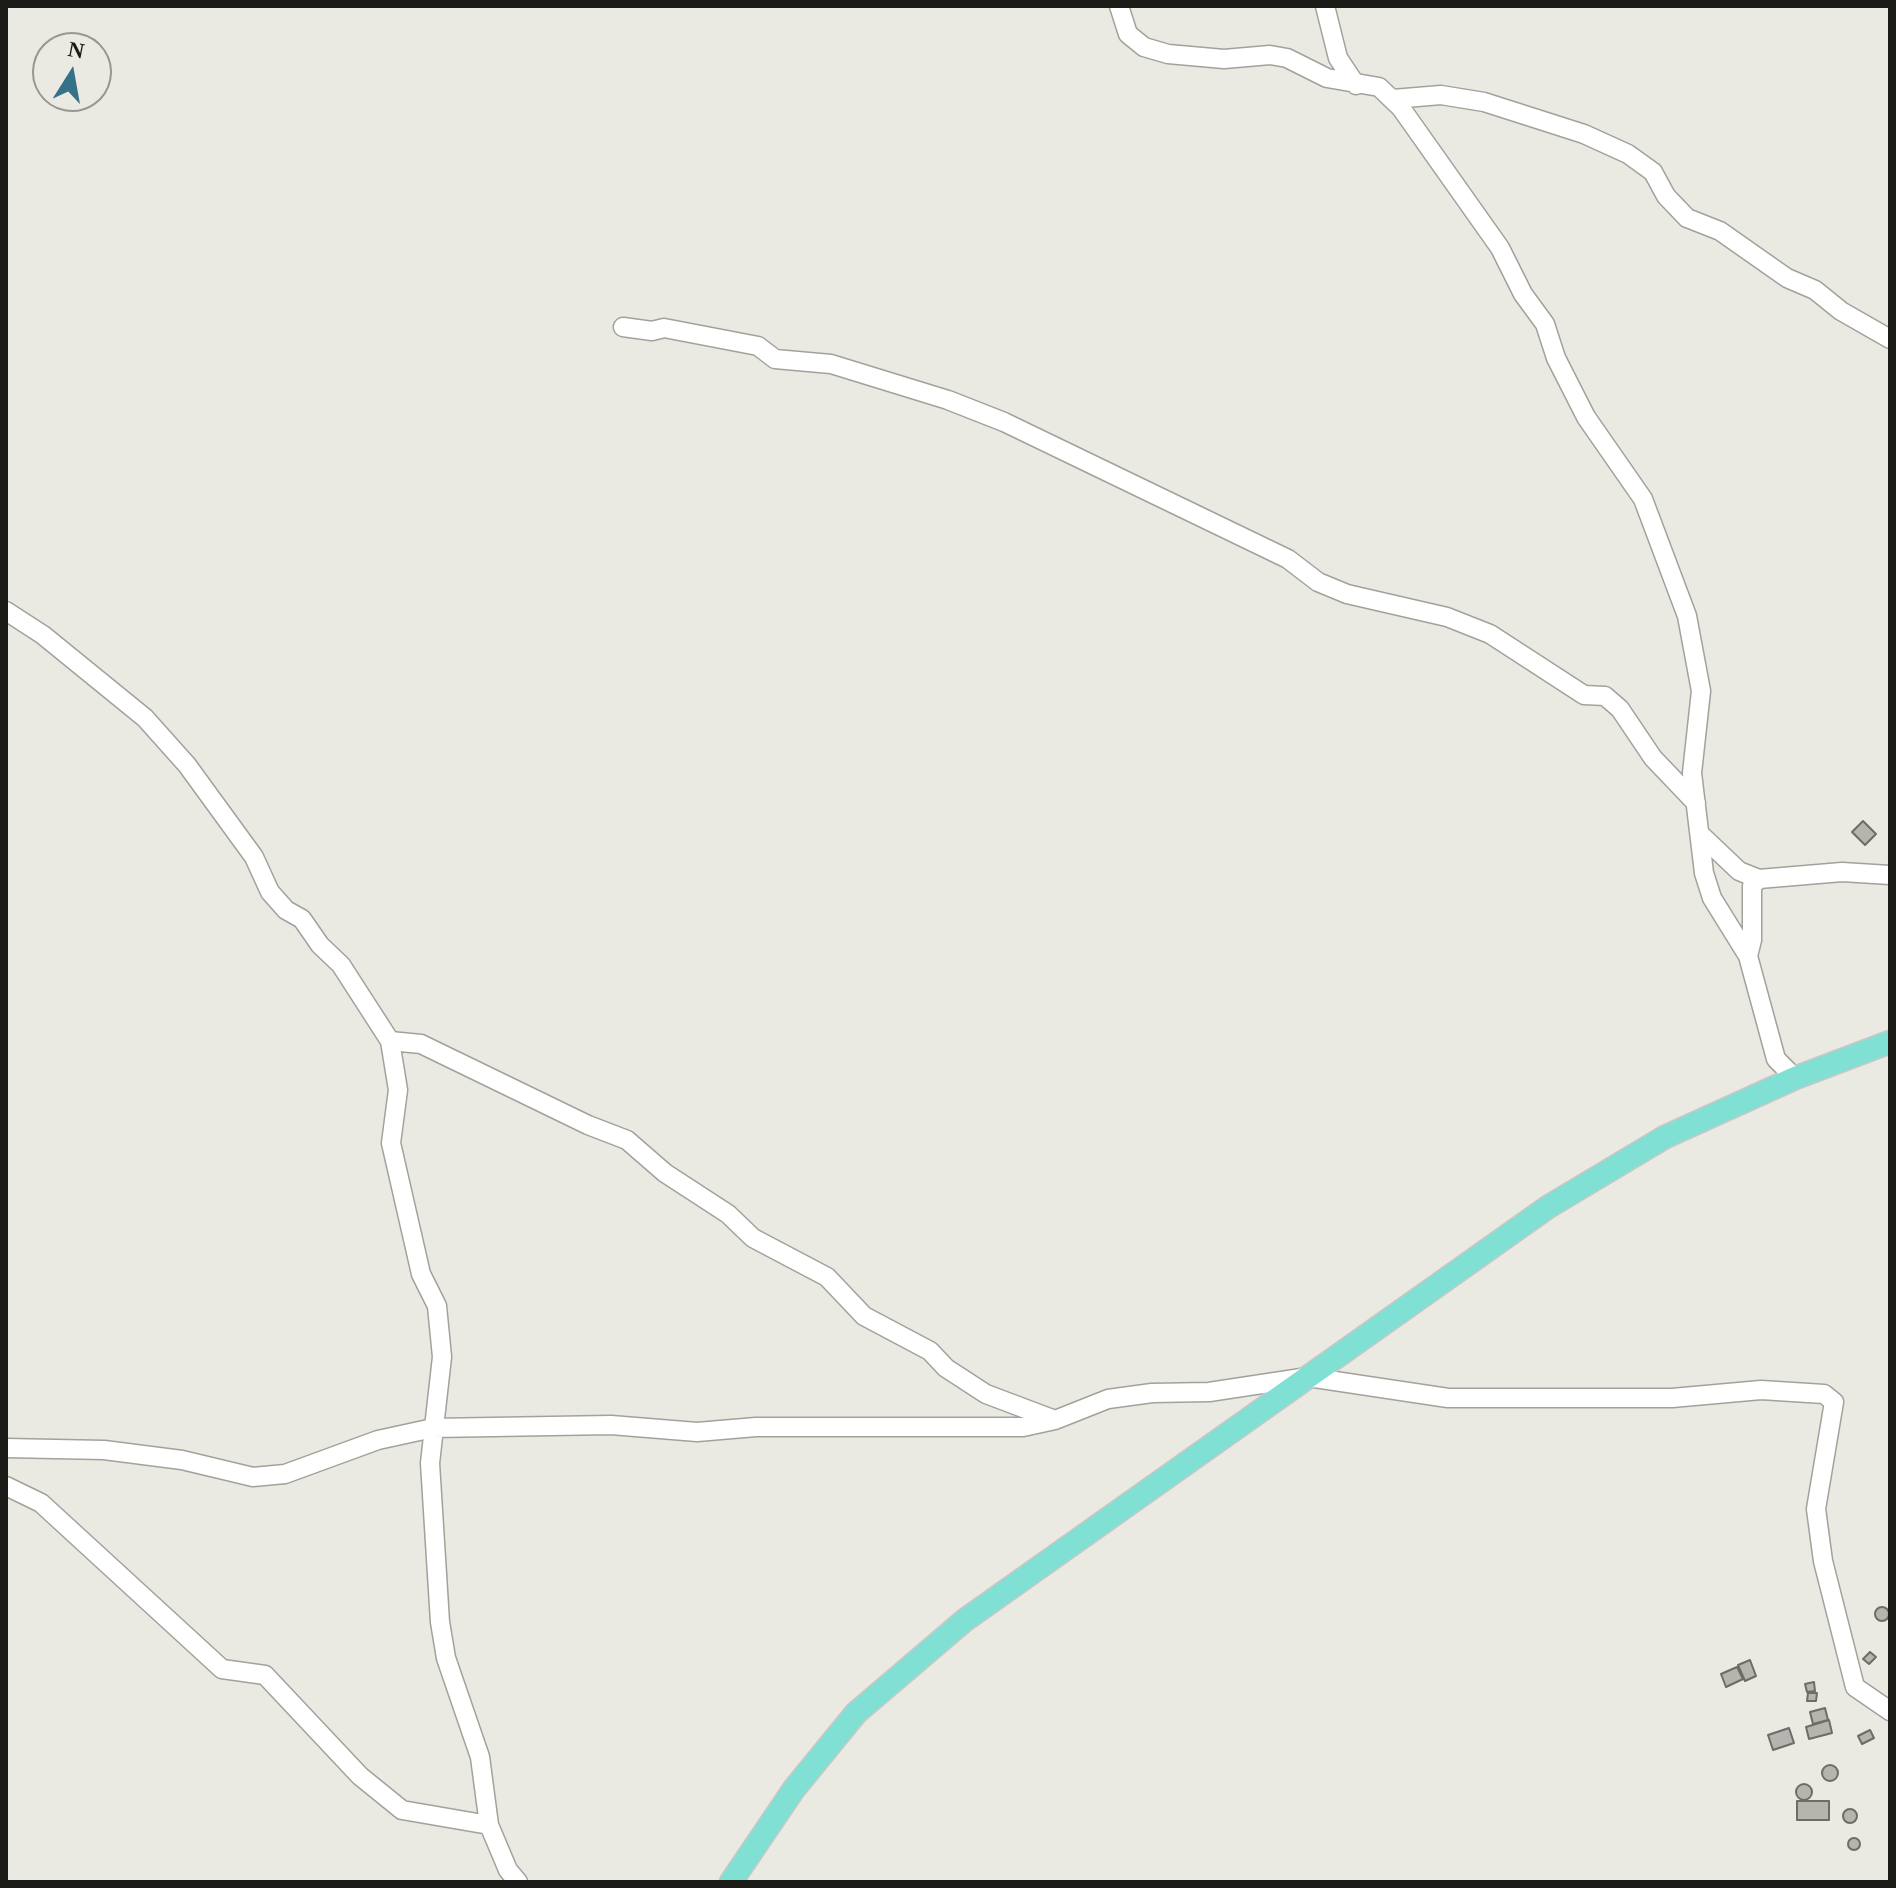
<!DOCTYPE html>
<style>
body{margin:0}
#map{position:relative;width:1896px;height:1888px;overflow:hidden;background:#eae9e2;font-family:"Times New Roman",serif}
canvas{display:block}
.frame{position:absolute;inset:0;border:8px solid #1b1b18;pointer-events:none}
.north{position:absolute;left:32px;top:32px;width:80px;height:80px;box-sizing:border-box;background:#eae9e2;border:2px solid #979791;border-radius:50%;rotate:11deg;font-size:22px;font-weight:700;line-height:32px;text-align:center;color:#1b1b18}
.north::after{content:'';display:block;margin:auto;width:28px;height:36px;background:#357289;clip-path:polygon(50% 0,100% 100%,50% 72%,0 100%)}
</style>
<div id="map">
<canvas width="1896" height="1888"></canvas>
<div class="frame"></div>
<div class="north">N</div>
</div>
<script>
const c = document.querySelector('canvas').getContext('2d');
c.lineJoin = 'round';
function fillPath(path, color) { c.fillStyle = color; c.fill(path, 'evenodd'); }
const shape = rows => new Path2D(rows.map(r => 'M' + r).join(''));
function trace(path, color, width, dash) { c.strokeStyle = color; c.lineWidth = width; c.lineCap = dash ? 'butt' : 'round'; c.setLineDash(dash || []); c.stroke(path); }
const building = shape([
 [1863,821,1876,834,1865,845,1852,832,1863,821],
 '1875 1614a7 7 0 1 1 14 0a7 7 0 1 1-14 0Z',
 [1870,1652,1876,1657,1869,1664,1863,1659,1870,1652],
 [1750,1660,1756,1676,1745,1681,1738,1665,1750,1660],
 [1737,1667,1743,1679,1726,1687,1721,1674,1737,1667],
 [1814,1682,1815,1691,1807,1692,1805,1684,1814,1682],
 [1808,1693,1817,1693,1816,1701,1807,1701,1808,1693],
 [1825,1708,1828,1720,1813,1724,1810,1712,1825,1708],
 [1829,1720,1832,1733,1809,1739,1806,1727,1829,1720],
 [1789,1728,1794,1743,1773,1750,1768,1735,1789,1728],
 [1870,1730,1874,1738,1862,1744,1858,1736,1870,1730],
 '1822 1773a8 8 0 1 1 16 0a8 8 0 1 1-16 0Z',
 '1796 1792a8 8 0 1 1 16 0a8 8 0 1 1-16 0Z',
 [1797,1801,1829,1801,1829,1820,1797,1820,1797,1801],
 '1843 1816a7 7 0 1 1 14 0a7 7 0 1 1-14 0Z',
 '1848 1844a6 6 0 1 1 12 0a6 6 0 1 1-12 0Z'
]);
fillPath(building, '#b6b4ae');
trace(building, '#6e6c67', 2);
const minor = shape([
 [1119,6,1128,34,1144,47,1168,54,1224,59,1270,55,1287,58,1327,78,1379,87,1401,108,1500,248,1523,294,1545,324,1556,358,1586,417,1643,499,1687,616,1701,691,1692,773,1704,873,1712,898,1748,956,1776,1059,1795,1078],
 [1325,6,1338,58,1356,85],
 [1393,99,1441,95,1484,102,1584,134,1628,154,1653,172,1666,196,1687,218,1720,231,1787,278,1815,290,1841,311,1890,339],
 [623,327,652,331,664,328,758,346,775,359,831,364,948,400,1004,422,1288,559,1318,582,1347,594,1447,617,1490,634,1584,695,1605,696,1620,709,1653,758,1696,803],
 [6,611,43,635,145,718,187,765,254,857,270,892,286,910,302,919,320,945,341,965,390,1041,398,1090,391,1143,421,1274,437,1306,442,1357,430,1463,440,1622,446,1658,480,1757,489,1825,508,1870,518,1882],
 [1700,834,1739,871,1759,879],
 [1748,956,1752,940,1752,886,1759,879,1842,872,1890,875],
 [390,1041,421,1044,588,1125,627,1140,665,1173,728,1214,753,1238,827,1277,864,1316,930,1351,946,1368,986,1394,1055,1420],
 [6,1448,104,1450,182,1460,253,1477,285,1474,378,1440,433,1428,611,1425,697,1432,756,1427,1023,1427,1055,1420,1108,1399,1152,1393,1209,1392,1308,1377,1448,1398,1672,1398,1761,1390,1824,1394,1834,1402,1816,1509,1823,1561,1855,1687,1890,1711],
 [6,1486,41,1503,222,1669,265,1675,360,1776,402,1810,489,1825]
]);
const major = shape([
 [731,1882,794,1789,856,1713,965,1620,1548,1207,1665,1137,1795,1078,1890,1042]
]);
trace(minor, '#a3a19b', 21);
trace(major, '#c8c8c8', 25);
trace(minor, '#fff', 18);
trace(major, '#7fe0d3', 22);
</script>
